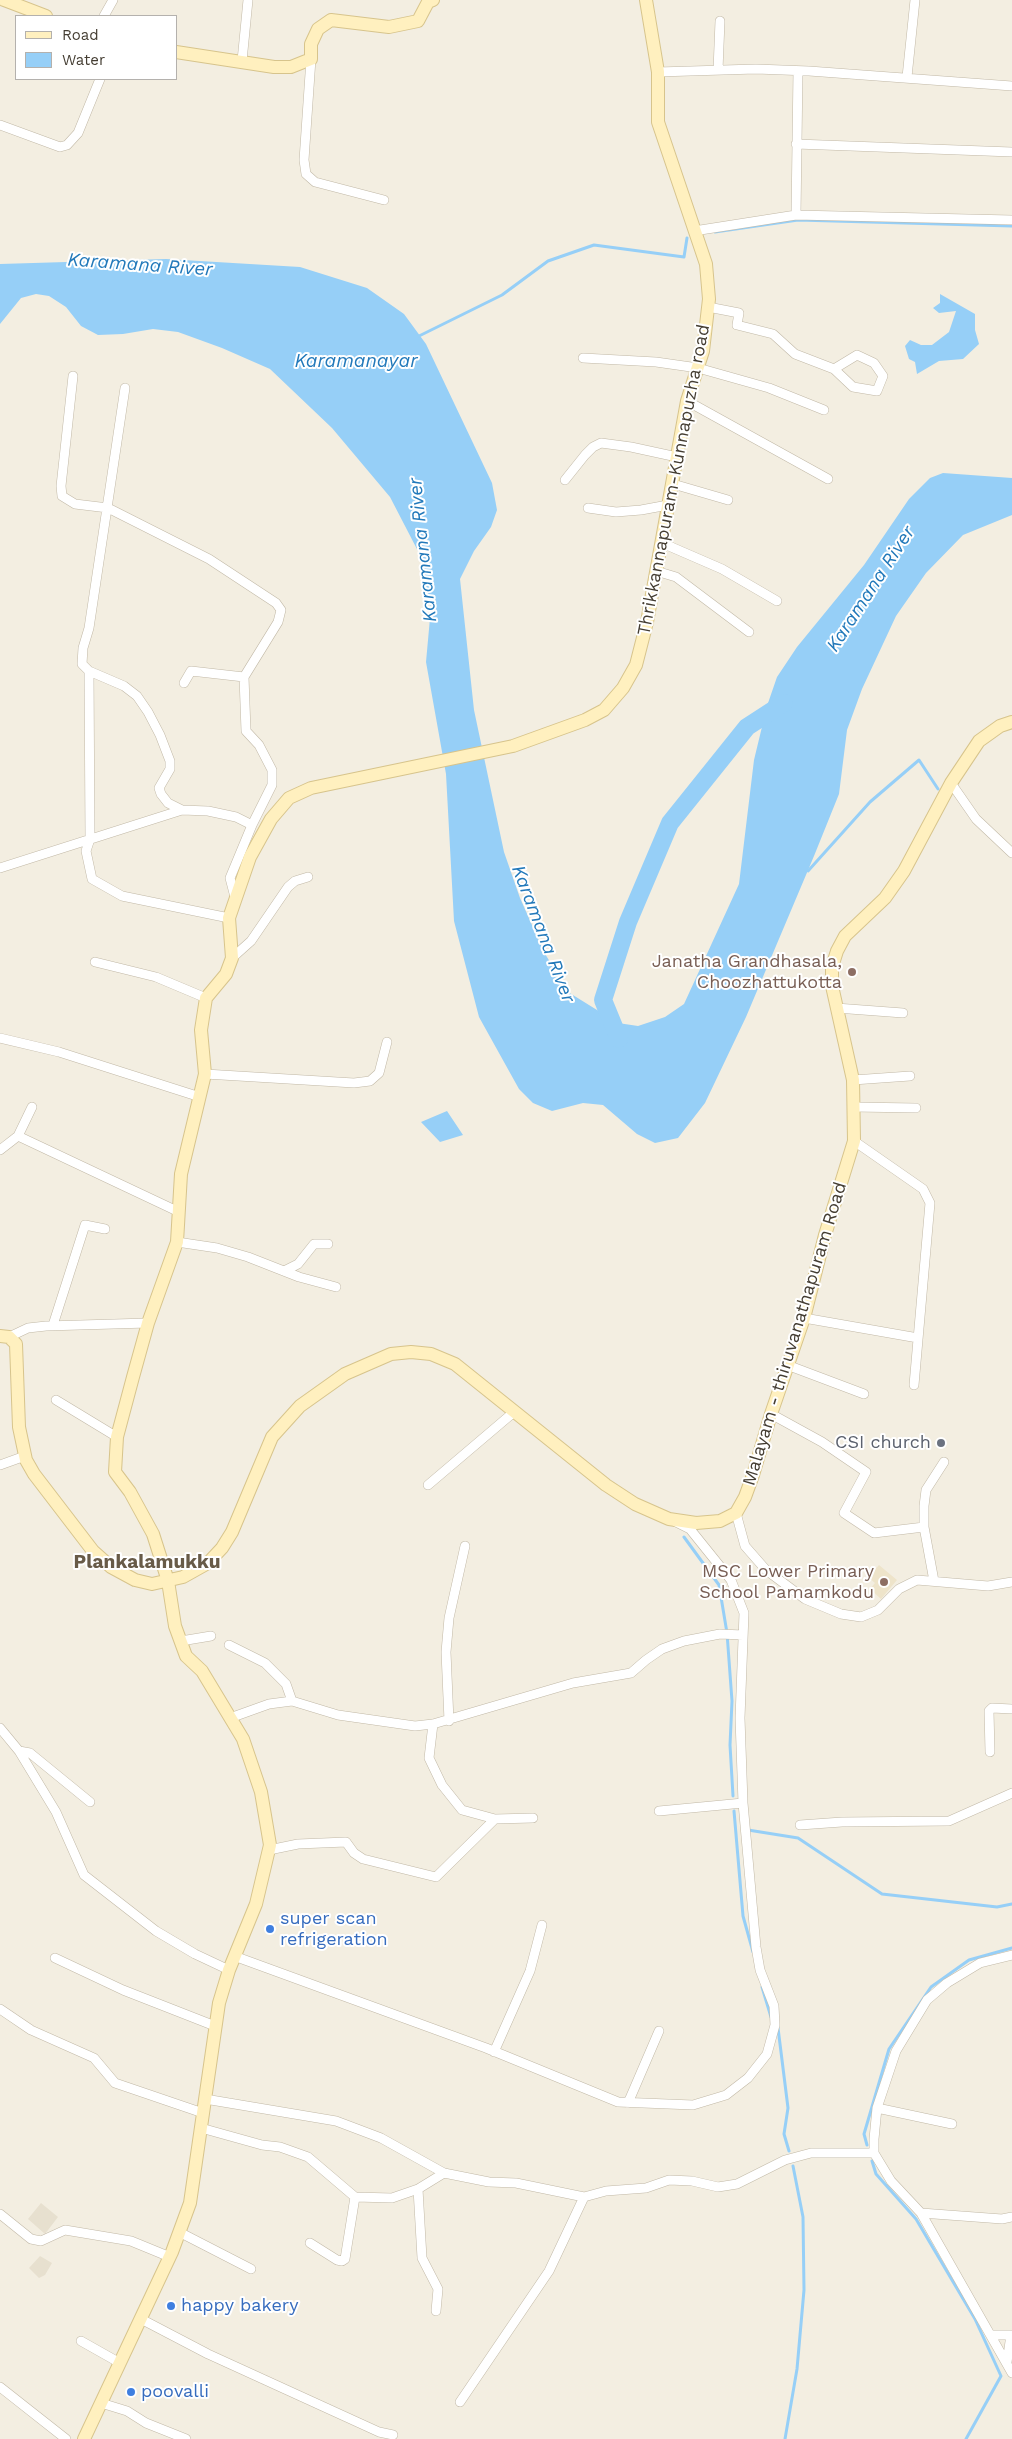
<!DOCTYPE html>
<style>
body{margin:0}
#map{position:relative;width:1012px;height:2439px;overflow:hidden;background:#f3eee1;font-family:"Work Sans",sans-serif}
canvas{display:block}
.legend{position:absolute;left:15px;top:15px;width:162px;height:65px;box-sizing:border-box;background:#fff;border:1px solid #b4b1ad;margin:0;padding:6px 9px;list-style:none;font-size:15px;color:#443d32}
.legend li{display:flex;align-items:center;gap:10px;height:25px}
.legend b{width:25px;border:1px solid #b4b1ad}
</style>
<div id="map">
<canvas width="1012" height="2439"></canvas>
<ul class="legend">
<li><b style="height:6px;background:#fff0bf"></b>Road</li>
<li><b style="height:14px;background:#96cff7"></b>Water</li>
</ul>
</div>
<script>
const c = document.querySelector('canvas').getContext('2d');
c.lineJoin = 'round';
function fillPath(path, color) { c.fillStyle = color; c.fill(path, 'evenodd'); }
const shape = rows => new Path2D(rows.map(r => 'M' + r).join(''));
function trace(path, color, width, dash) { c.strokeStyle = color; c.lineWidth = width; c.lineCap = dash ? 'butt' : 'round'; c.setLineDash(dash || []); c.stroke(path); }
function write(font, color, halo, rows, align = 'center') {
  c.font = font + ' "Work Sans",sans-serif'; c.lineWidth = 4; c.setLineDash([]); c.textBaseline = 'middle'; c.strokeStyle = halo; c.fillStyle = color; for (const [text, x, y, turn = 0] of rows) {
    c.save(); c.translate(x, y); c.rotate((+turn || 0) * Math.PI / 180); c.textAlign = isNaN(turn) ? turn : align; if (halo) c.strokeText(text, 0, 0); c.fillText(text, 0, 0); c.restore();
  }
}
fillPath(shape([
 [41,2203,58,2217,45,2234,28,2219],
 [40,2256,52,2263,45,2275,39,2278,29,2268]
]), '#e7e0cf');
fillPath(shape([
 [879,1565,897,1580,881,1599,870,1589,875,1583,868,1577]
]), '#eee4ca');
fillPath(shape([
 [166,259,300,267,367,288,404,314,426,344,492,483,497,510,491,527,474,551,460,579,474,710,504,852,520,898,544,952,568,992,618,1023,638,1026,665,1017,684,1004,739,884,754,760,767,706,777,677,797,647,864,565,909,499,930,478,943,473,1012,478,1012,515,963,535,926,573,896,616,862,689,847,730,839,794,814,856,746,1017,705,1103,678,1138,655,1143,637,1134,603,1105,583,1103,552,1111,533,1103,519,1089,479,1017,454,921,446,774,426,662,431,607,419,553,390,497,332,428,270,369,222,348,178,332,153,329,123,334,98,335,81,326,66,307,49,296,36,294,21,298,0,324,0,264],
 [940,294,975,314,975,330,979,344,963,359,939,361,917,374,915,362,909,359,905,346,910,340,921,345,932,345,949,332,956,311,939,313,933,308,940,303],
 [447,1111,463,1135,440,1142,421,1122]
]), '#96cff7');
trace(shape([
 [715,232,798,220,1012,226],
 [417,337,502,295,548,261,594,245,684,257,687,238],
 [808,871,870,802,919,760,938,789],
 [684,1537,719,1585,727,1633,732,1701,730,1745,733,1796],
 [734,1811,743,1916,753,1952],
 [748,1830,798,1838,882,1894,997,1907,1012,1904],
 [762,1987,771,2017],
 [778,2028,788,2108,784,2134,789,2151],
 [867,2145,864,2134,889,2049,931,1987,969,1960,1012,1948],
 [872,2161,876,2174,916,2219,975,2319,1001,2376,966,2439],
 [785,2439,797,2369,804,2290,803,2217,793,2166]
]), '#96cff7', 3);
trace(shape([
 [619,1039,603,1000,628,922,670,823,747,727,784,703]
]), '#96cff7', 18);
const street = shape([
 [104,16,113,0],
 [311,59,304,160,306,174,315,182,384,200],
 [242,61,248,0],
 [718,70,720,21],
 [658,72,756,69,809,71,1012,86],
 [907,77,915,0],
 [0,125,60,147,67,145,78,133,100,79],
 [796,144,1012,152],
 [796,215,798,71],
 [694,231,796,215,1012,220],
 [708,307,739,313,737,325,773,334,795,354,834,369,853,387,877,391,883,376,874,363,857,355,834,369],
 [583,358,656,362,698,368,769,388,824,410],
 [73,376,61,486,62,496,75,504,108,508,209,559,276,603,281,610,278,622,244,677,246,731,259,745,272,770,272,785,252,825],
 [125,388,89,628,83,648,82,664,89,671,124,686,137,696,148,712,160,735,170,761,170,769,159,788,161,794,168,803,182,810],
 [687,401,828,479],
 [565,480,585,455,593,447,601,443,631,447,677,457],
 [673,484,728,500],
 [588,508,616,512,641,510,668,505],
 [662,543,722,569,777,601],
 [656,571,676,577,749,632],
 [89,671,90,839,86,851,92,879,122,896,229,918],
 [184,683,191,671,244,677],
 [951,783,976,819,1012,853],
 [0,868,182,810,208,811,236,817,252,825,230,878,235,897],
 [232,958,251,941,288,887,295,881,308,877],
 [95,962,156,977,206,998],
 [836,1008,903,1013],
 [0,1038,59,1052,200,1097],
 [205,1074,354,1083,370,1081,379,1073,387,1042],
 [853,1080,910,1076],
 [32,1107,18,1136,177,1211],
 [854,1107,916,1108],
 [854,1141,923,1189,930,1203,914,1385],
 [0,1150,18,1136],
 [177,1242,217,1248,248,1257,299,1277,336,1287],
 [284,1271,298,1264,314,1244,328,1244],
 [804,1318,918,1338],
 [53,1325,85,1225,105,1229],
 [9,1337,28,1328,46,1326,148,1323],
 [787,1365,864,1394],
 [56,1400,117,1437],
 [771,1414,822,1442,866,1472,844,1513,874,1533,924,1527],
 [0,1465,25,1456],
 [428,1485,514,1412],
 [736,1513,745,1546,766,1570,805,1599,841,1614,861,1617,878,1610,899,1589,917,1580,988,1586,1012,1582],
 [934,1581,924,1527,924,1506,926,1490,944,1462],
 [181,1641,211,1636],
 [229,1645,265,1663,286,1684,292,1701],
 [230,1718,269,1704,292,1701,338,1715,415,1726,433,1724,573,1683,631,1673,646,1660,662,1649,684,1641,720,1634,743,1635],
 [449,1721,446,1652,449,1618,465,1546],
 [433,1724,429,1758,442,1785,462,1810,495,1819,533,1818],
 [0,1728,19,1751,56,1812,84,1875,156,1931,195,1954,229,1970],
 [19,1751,30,1753,90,1802],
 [990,1752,989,1711,992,1708,1012,1709],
 [659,1811,743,1803],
 [800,1825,842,1822,949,1821,1012,1793],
 [269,1850,298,1844,346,1842,354,1853,363,1859,436,1877,495,1819],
 [1012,1955,980,1963,947,1983,927,2000,896,2051,877,2108,874,2139,874,2153,891,2181,921,2213,1002,2219,1012,2217],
 [234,1956,486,2048,618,2102,693,2105,726,2095,748,2078,767,2054,775,2025,774,2006,760,1970,756,1947,743,1803,740,1718,744,1613,731,1580,690,1529,676,1522],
 [55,1958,123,1990,215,2026],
 [0,2009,31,2030,94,2058,115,2083,203,2113],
 [494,2052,530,1971,542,1925],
 [205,2099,336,2121,381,2138,444,2173,489,2182,516,2183,584,2197,606,2191,646,2188,669,2180,692,2181,718,2187,737,2184,785,2160,811,2153,874,2153],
 [628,2103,659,2031],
 [877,2108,952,2124],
 [201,2128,262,2145,280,2147,308,2157,355,2197,392,2198,418,2189,444,2173],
 [418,2189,422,2258,438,2289,436,2311],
 [921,2213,1012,2373],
 [0,2214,31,2239,41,2241,65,2230,131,2241,170,2257],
 [181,2233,251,2269],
 [310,2243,337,2260,342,2261,345,2259,355,2197],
 [141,2319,208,2354,379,2432,393,2435],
 [992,2335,1012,2335],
 [81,2341,120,2363],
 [1007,2362,1011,2335],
 [0,2387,66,2439],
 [460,2402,549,2271,584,2197],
 [101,2403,127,2411,146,2423,186,2439]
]);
const secondary = shape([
 [4,0,46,16],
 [176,52,274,67,291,67,311,59,311,44,318,29,331,20,389,27,418,21,428,2,433,0],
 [0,1336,9,1337,16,1344,19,1427,26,1460,34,1474,93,1551,111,1567,135,1580,152,1584,183,1577,208,1563,222,1548,232,1532,272,1437,300,1406,345,1374,391,1354,411,1352,431,1354,455,1364,606,1485,635,1504,669,1519,696,1523,720,1521,736,1513,745,1497,753,1475,771,1414,804,1318,825,1235,854,1141,853,1080,832,986,832,967,837,951,845,936,885,898,904,871,951,783,979,741,1000,726,1012,722],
 [84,2439,172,2252,190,2203,219,2003,229,1970,256,1904,270,1845,261,1792,243,1739,202,1671,186,1656,175,1626,168,1581,153,1534,130,1492,115,1472,117,1437,133,1377,148,1323,177,1242,181,1174,205,1074,201,1030,206,998,226,974,232,958,229,918,250,857,271,819,289,798,311,788,513,746,585,720,604,710,623,688,636,665,647,622,687,401,703,351,709,299,706,264,658,122,658,72,646,0]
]);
trace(street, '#c1b8a6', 10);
trace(secondary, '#d7c48c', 14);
trace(street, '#fff', 9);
trace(secondary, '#fff0bf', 12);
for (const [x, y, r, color] of [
 [852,972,5,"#8d6e63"],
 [941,1443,5,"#6b7280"],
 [884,1582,5,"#8d6e63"],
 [270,1929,5,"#3f7fe0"],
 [171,2306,5,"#3f7fe0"],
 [131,2392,5,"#3f7fe0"]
]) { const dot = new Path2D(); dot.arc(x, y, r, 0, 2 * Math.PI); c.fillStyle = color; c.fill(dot); trace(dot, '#fff', 2); }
write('18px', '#443d32', '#fff', [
 ["Thrikkannapuram-Kunnapuzha road",674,480,-79],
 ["Malayam - thiruvanathapuram Road",795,1334,-73]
]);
write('18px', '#785e54', '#fff', [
 ["Janatha Grandhasala,",842,962],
 ["Choozhattukotta",842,983],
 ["MSC Lower Primary",874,1572],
 ["School Pamamkodu",874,1593]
], 'right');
write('18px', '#5b616d', '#fff', [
 ["CSI church",931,1443]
], 'right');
write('18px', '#366cbe', '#fff', [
 ["super scan",280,1919],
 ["refrigeration",280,1940],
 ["happy bakery",181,2306],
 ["poovalli",141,2392]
], 'left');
write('italic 19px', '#2279ba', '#fff', [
 ["Karamana River",140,265,4],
 ["Karamanayar",356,361],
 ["Karamana River",423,550,-96],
 ["Karamana River",871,589,-57],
 ["Karamana River",543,934,69]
]);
write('bold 19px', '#685b48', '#fff', [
 ["Plankalamukku",147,1562]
]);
</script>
